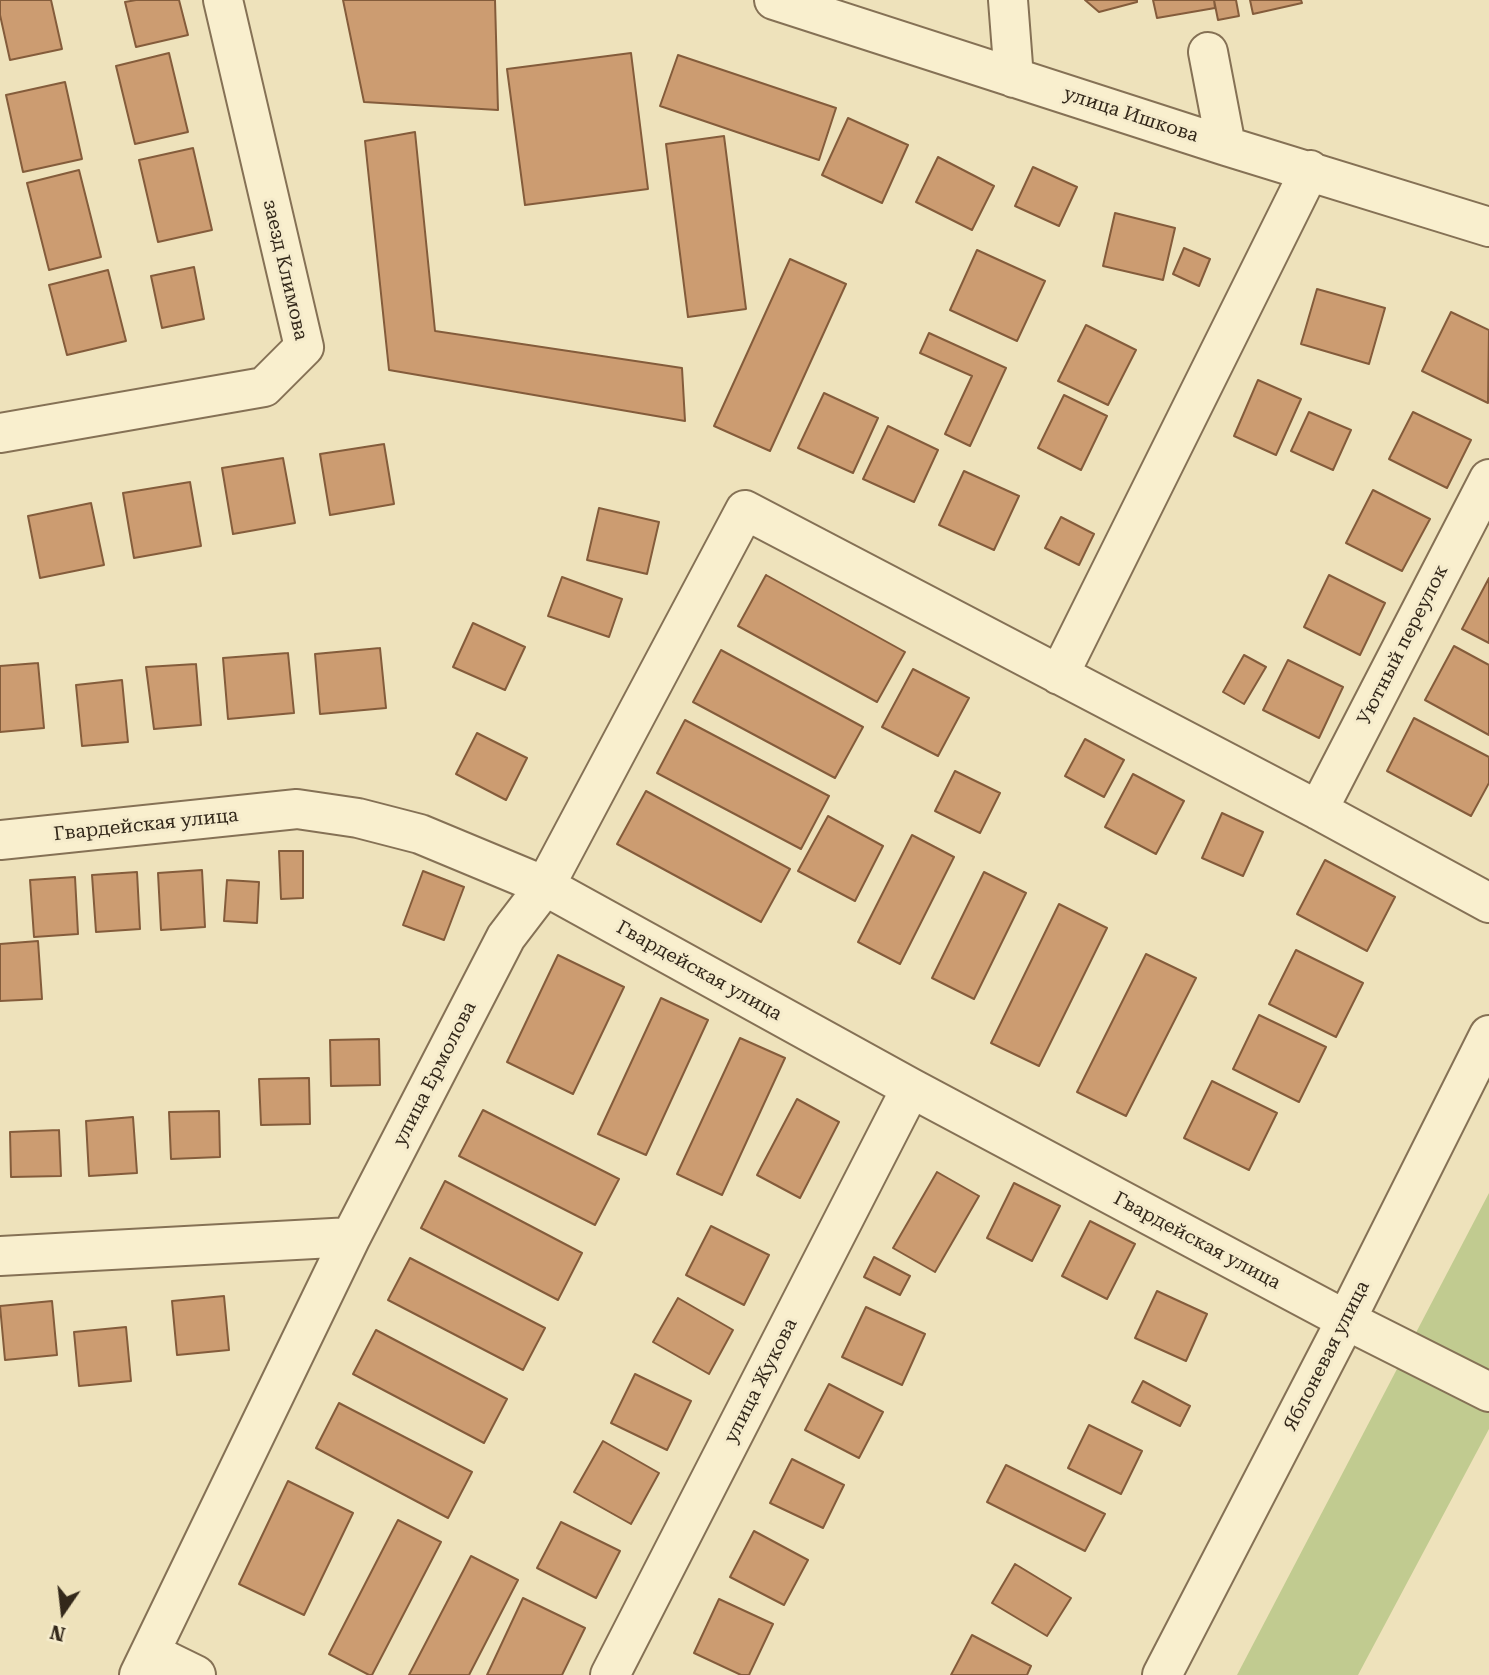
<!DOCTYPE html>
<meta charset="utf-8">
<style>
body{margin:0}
#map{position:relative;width:1489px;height:1675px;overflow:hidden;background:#eee2bb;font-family:"Roboto Serif",serif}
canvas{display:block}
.north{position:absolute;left:28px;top:1577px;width:70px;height:70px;-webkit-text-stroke:5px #f5ebcb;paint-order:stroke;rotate:194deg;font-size:19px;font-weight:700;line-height:28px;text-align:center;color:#33281a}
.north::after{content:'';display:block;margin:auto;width:24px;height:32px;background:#33281a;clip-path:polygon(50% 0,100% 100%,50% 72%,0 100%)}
</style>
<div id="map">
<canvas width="1489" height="1675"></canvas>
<div class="north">N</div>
</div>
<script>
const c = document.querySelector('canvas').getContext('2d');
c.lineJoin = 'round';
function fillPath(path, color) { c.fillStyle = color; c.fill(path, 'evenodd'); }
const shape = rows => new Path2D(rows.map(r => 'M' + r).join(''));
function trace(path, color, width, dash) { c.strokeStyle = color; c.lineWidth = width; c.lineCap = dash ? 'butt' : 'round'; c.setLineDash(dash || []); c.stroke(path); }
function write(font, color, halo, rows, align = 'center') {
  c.font = font + ' "Roboto Serif",serif'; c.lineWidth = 6; c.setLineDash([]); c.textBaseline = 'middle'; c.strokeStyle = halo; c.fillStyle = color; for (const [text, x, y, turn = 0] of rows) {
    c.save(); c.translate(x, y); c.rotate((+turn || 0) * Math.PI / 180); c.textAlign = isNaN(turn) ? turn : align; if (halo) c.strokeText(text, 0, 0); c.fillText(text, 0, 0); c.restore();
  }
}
fillPath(shape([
 [1489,1193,1489,1429,1358,1675,1237,1675]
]), '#c1cb90');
const building = shape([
 [0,0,51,0,62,49,10,60,0,15,0,0],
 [136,0,179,0,188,35,136,47,125,2,136,0],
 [343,0,495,0,498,110,364,102,343,0],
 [1085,0,1137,0,1137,2,1099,12,1085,0],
 [1153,0,1214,0,1215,8,1157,18,1153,0],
 [1214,0,1236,0,1239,16,1218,20,1214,0],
 [1250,0,1301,0,1302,3,1253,14,1250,0],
 [169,53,188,132,135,144,116,66,169,53],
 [631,53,648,189,525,205,507,69,631,53],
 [678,55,836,108,819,160,660,106,678,55],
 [65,82,82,159,23,172,6,95,65,82],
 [848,118,908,145,882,203,822,175,848,118],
 [415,132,435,331,682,368,685,421,389,370,365,141,415,132],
 [724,136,746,309,688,317,666,144,724,136],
 [193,148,212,230,158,242,139,160,193,148],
 [938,157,994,186,972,230,916,202,938,157],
 [1033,167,1077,187,1059,226,1015,206,1033,167],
 [79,170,101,257,49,270,27,183,79,170],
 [1115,213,1175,228,1163,280,1103,266,1115,213],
 [1184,248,1210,259,1199,286,1173,274,1184,248],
 [977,250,1045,281,1017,341,950,310,977,250],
 [790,259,846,284,770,451,714,426,790,259],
 [194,267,204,319,162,328,151,276,194,267],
 [108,270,126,341,67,355,49,285,108,270],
 [1317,289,1385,308,1369,364,1301,344,1317,289],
 [1451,312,1489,330,1488,403,1422,371,1451,312],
 [1086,325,1136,350,1108,405,1058,381,1086,325],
 [929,333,1006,368,970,446,945,434,972,376,920,353,929,333],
 [1258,380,1301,399,1276,455,1234,436,1258,380],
 [824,393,878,418,853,473,798,448,824,393],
 [1064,395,1107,416,1081,470,1038,448,1064,395],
 [1309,412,1351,430,1333,470,1291,451,1309,412],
 [1413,412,1471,440,1447,488,1389,459,1413,412],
 [888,426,938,450,914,502,863,479,888,426],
 [384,444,394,504,330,515,320,454,384,444],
 [283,458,295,523,233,534,222,468,283,458],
 [964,471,1019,496,994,550,939,525,964,471],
 [190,482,201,546,134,558,123,493,190,482],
 [1373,490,1430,519,1402,571,1346,543,1373,490],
 [91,503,104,565,40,578,28,516,91,503],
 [599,508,659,522,647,574,587,560,599,508],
 [1061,517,1094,534,1079,565,1045,548,1061,517],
 [766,575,905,652,877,702,738,626,766,575],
 [1329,575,1385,603,1360,655,1304,627,1329,575],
 [562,577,622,599,609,637,548,616,562,577],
 [1489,578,1489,643,1462,629,1489,578],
 [473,623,525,647,505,690,453,667,473,623],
 [1454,646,1489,665,1489,735,1425,700,1454,646],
 [380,648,386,708,320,714,315,654,380,648],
 [721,650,863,727,835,778,693,702,721,650],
 [288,653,294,713,228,719,223,658,288,653],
 [1244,655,1266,667,1244,704,1223,692,1244,655],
 [1288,660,1343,687,1319,738,1263,710,1288,660],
 [38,663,44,728,0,732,0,666,38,663],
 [196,664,201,725,154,729,146,667,196,664],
 [913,669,969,698,938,756,882,727,913,669],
 [122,680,128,742,82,746,76,685,122,680],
 [1414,718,1489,757,1489,783,1471,816,1387,771,1414,718],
 [685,720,829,796,801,849,657,773,685,720],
 [477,733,527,758,506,800,456,774,477,733],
 [1085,739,1124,760,1104,797,1065,776,1085,739],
 [955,771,1000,793,980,833,935,811,955,771],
 [1133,774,1184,801,1156,854,1105,827,1133,774],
 [646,791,790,869,761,922,617,844,646,791],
 [1222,813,1263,832,1243,876,1202,858,1222,813],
 [828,816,883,846,855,901,798,871,828,816],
 [912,835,954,857,900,964,858,942,912,835],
 [279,851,303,851,303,898,281,899,279,851],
 [1325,860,1395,897,1367,951,1297,914,1325,860],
 [202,870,205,927,161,930,158,873,202,870],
 [423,871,464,887,444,940,403,925,423,871],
 [137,872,140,929,96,932,92,875,137,872],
 [984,872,1026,893,974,999,932,978,984,872],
 [75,877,78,934,34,937,30,880,75,877],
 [227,880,259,882,257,923,224,921,227,880],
 [1059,904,1107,928,1039,1066,991,1043,1059,904],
 [38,941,42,999,0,1001,0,944,38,941],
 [1296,950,1363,983,1336,1037,1269,1004,1296,950],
 [1146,954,1196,978,1126,1116,1077,1092,1146,954],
 [558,955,624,987,573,1094,507,1062,558,955],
 [661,998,708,1020,646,1155,598,1134,661,998],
 [1259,1015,1326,1047,1299,1102,1233,1069,1259,1015],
 [740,1038,785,1058,722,1195,677,1174,740,1038],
 [379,1039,380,1085,331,1086,330,1040,379,1039],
 [309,1078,310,1124,261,1125,259,1079,309,1078],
 [1212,1081,1277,1113,1249,1170,1184,1138,1212,1081],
 [797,1099,839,1122,800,1198,757,1175,797,1099],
 [483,1110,619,1179,595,1225,459,1156,483,1110],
 [219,1111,220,1157,171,1159,169,1112,219,1111],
 [133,1117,137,1173,89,1176,86,1121,133,1117],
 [59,1130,61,1176,11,1177,10,1132,59,1130],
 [937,1172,979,1196,935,1272,893,1248,937,1172],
 [445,1181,582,1253,558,1300,421,1228,445,1181],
 [1014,1183,1060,1206,1032,1261,987,1238,1014,1183],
 [1090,1221,1135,1244,1107,1299,1062,1276,1090,1221],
 [711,1226,769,1255,744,1305,686,1275,711,1226],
 [874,1257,910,1276,900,1295,864,1277,874,1257],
 [410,1258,545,1328,523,1370,388,1300,410,1258],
 [1157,1291,1207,1314,1186,1361,1135,1338,1157,1291],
 [224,1296,229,1350,177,1355,172,1301,224,1296],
 [678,1298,733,1330,709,1374,653,1342,678,1298],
 [52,1301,57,1355,5,1360,0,1306,52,1301],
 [866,1307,925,1334,902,1385,842,1357,866,1307],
 [126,1327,131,1381,79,1386,74,1332,126,1327],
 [376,1330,507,1399,484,1443,353,1374,376,1330],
 [635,1374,691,1401,667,1450,611,1423,635,1374],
 [1143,1381,1190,1406,1180,1426,1132,1402,1143,1381],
 [829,1384,883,1412,859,1458,805,1430,829,1384],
 [339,1403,472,1472,448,1518,316,1448,339,1403],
 [1089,1425,1142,1451,1121,1494,1068,1468,1089,1425],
 [603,1441,659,1473,631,1524,574,1492,603,1441],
 [792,1459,844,1485,823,1528,770,1503,792,1459],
 [1006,1465,1105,1514,1085,1551,987,1502,1006,1465],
 [288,1481,353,1513,304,1615,239,1584,288,1481],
 [398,1520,441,1542,372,1675,369,1675,329,1654,398,1520],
 [561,1522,620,1551,596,1598,537,1568,561,1522],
 [754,1531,808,1560,784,1605,730,1577,754,1531],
 [471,1556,518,1580,469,1675,409,1675,471,1556],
 [1015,1564,1071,1598,1047,1636,992,1603,1015,1564],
 [523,1598,585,1628,562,1675,487,1675,523,1598],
 [719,1599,773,1624,749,1675,741,1675,694,1653,719,1599],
 [972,1635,1031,1666,1027,1675,951,1675,972,1635]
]);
fillPath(building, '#cc9c71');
trace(building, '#845c3b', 2);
const minor = shape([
 [774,0,1226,146,1489,227],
 [1008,0,1014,78],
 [1208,52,1226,146],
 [0,433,264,387,304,347,223,0],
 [1059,675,1310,170],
 [1318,810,1489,479],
 [0,840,297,809,358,818,420,834,545,886,911,1088,1346,1320,1489,1392],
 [0,1256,351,1237],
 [151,1653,196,1675],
 [139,1675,351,1237,506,937,545,886,745,510,1318,810,1489,903],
 [610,1675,911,1088],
 [1162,1675,1346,1320,1489,1035]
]);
trace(minor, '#857155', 42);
trace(minor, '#f9efce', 38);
write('19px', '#33281a', '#f5ebcb', [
 ["улица Ишкова",1131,115,18],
 ["заезд Климова",285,270,77],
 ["Уютный переулок",1403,645,-63],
 ["Гвардейская улица",146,825,-6],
 ["Гвардейская улица",699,971,29],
 ["улица Ермолова",435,1074,-63],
 ["Гвардейская улица",1197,1241,28],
 ["Яблоневая улица",1327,1356,-63],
 ["улица Жукова",761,1381,-63]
]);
</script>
